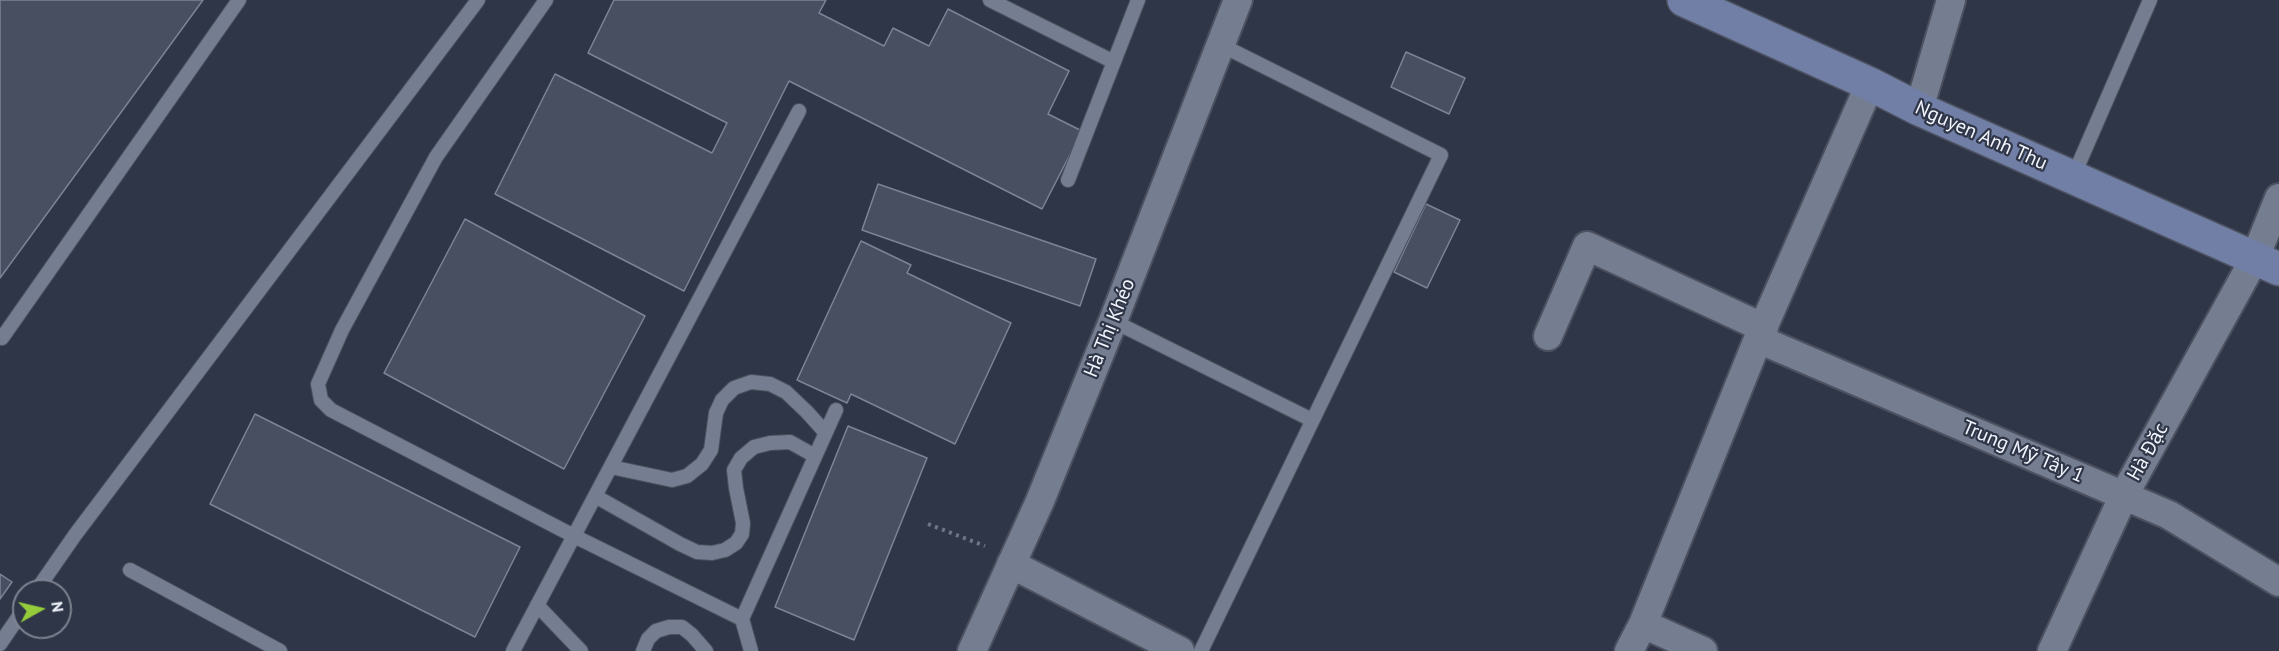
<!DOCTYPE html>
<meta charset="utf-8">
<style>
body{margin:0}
#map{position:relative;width:2279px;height:651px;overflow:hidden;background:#2f3647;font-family:"PT Sans",sans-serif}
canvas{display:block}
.north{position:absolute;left:12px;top:579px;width:60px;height:60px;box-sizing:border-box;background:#2f3647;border:2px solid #7d8290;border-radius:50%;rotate:82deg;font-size:16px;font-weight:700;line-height:24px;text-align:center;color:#f1f4fd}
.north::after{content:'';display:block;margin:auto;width:21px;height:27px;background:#94cc3c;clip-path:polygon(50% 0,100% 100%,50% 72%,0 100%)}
</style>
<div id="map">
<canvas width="2279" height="651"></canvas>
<div class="north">N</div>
</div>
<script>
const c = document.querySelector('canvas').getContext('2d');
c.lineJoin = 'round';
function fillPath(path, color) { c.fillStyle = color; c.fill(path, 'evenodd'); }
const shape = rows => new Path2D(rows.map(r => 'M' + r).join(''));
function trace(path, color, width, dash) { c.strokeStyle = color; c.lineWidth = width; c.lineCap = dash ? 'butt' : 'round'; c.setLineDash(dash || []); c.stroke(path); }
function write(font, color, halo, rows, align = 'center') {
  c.font = font + ' "PT Sans",sans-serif'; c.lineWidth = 4.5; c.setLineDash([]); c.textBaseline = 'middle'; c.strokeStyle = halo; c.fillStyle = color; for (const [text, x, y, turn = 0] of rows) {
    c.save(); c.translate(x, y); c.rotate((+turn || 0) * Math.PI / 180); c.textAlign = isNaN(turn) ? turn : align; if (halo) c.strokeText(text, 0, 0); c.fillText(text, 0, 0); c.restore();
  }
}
const building = shape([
 [0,0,203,0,0,278,0,0],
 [614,0,826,0,819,13,884,46,893,28,929,46,948,9,1069,71,1048,114,1082,131,1042,209,789,81,684,291,495,194,555,74,712,153,727,123,588,53,614,0],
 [1406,52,1465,78,1449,114,1391,87,1406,52],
 [878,184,1096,259,1080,306,862,230,878,184],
 [1426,204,1460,220,1427,288,1394,272,1426,204],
 [465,219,645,316,564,469,384,373,465,219],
 [861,241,911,265,907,273,1011,323,955,444,851,394,847,403,797,380,861,241],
 [255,414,520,547,475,637,210,504,255,414],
 [848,426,927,458,854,640,775,607,848,426],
 [0,574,12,582,0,599,0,574]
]);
fillPath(building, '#484f61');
trace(building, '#7c8499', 1.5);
const lane = shape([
 [546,0,436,157,342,330,318,384,321,400,331,410,574,536,742,619],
 [990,0,1114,62],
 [2073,177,2150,0],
 [1068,180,1138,0],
 [1113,321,1312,420],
 [2,338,239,0],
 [611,467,672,480,687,476,702,464,711,450,716,413,722,400,734,388,751,382,770,384,786,392,807,412,825,432],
 [595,496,680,544,697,552,712,553,725,550,736,543,742,534,743,523,736,488,734,470,741,458,754,447,770,443,790,442,815,456],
 [130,570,280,651],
 [36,591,75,535,478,0],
 [537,605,581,651],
 [0,644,24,609],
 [513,651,799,111],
 [643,651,648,639,656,631,669,627,682,627,692,635,706,651],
 [751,651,742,619,836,410],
 [1201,651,1441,155,1221,45]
]);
const street = shape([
 [1919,109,1951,0],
 [1548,336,1587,246,1764,328],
 [1758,339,2169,515,2279,582],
 [1011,564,1180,651],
 [1643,624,1703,651],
 [972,651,1040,501,1113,321,1238,0],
 [1629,651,1643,624,1758,339,1870,84],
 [2052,651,2124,495,2255,258,2279,198]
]);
const secondary = shape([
 [1684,0,1870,84,1919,109,2279,269]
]);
trace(lane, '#4b515f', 16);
trace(street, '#4b515f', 32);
trace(secondary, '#4b515f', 36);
trace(shape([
 [928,524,985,546]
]), '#707684', 4, [3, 4.5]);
trace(lane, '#757d91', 14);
trace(street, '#757d91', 28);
trace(secondary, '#717fa7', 33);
write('20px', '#f1f4fd', '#2f3647', [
 ["Nguyen Anh Thu",1981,136,24],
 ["Hà Thị Khéo",1110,328,-68],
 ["Trung Mỹ Tây 1",2023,452,23],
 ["Hà Đặc",2148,452,-61]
]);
</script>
